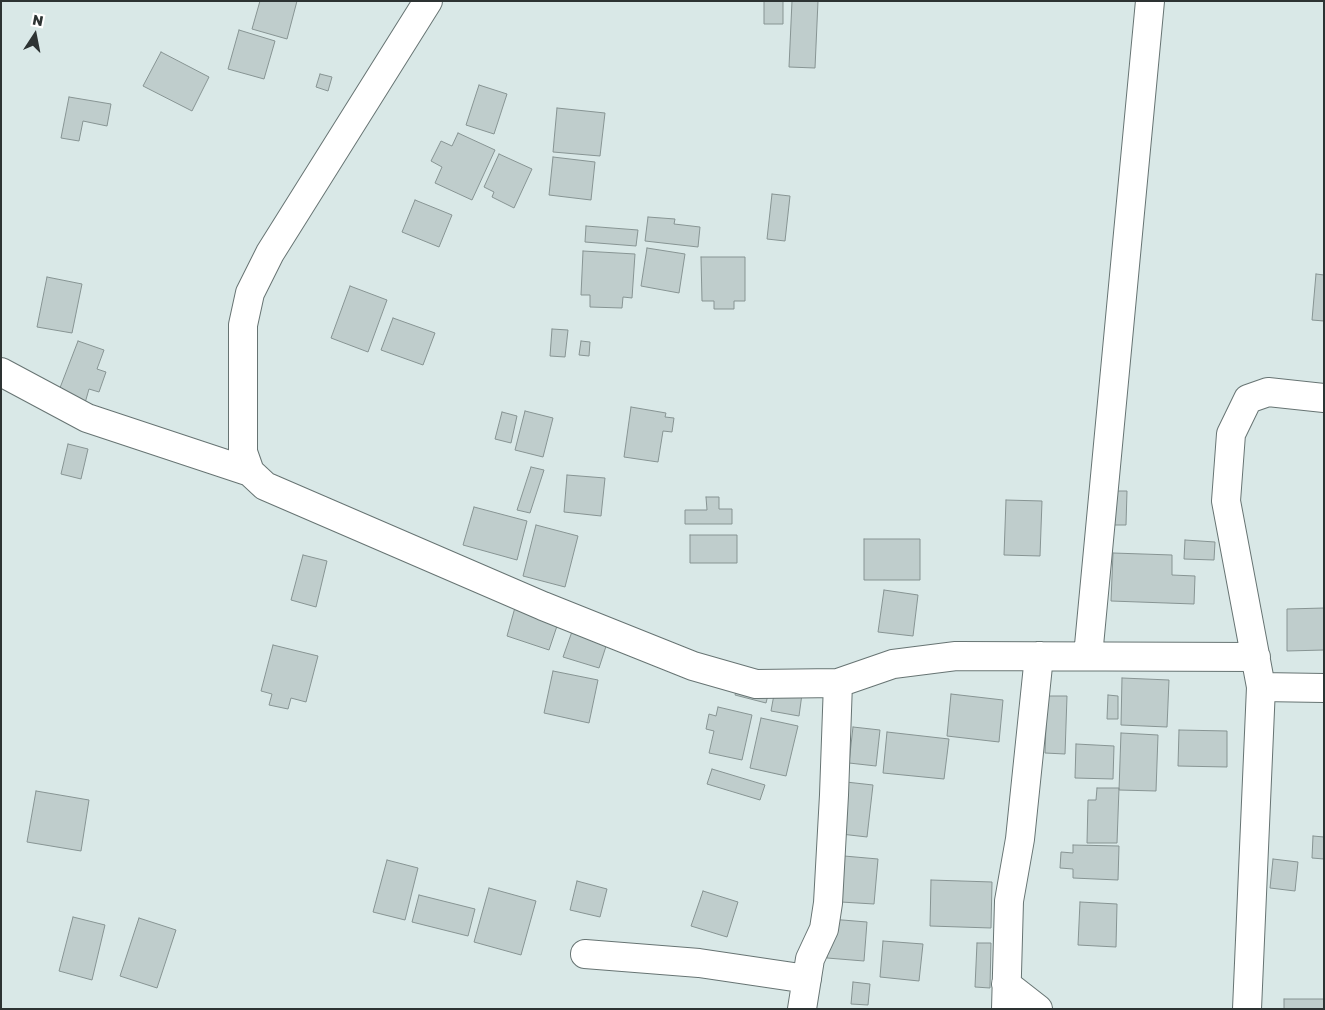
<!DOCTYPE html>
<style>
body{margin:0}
#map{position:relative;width:1325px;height:1010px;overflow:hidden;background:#d9e8e7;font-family:"Golos Text",sans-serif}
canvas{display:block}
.frame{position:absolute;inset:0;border:2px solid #2d3333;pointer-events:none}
.north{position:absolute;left:10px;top:10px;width:50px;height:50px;-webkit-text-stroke:4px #fff;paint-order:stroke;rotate:11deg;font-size:14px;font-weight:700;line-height:20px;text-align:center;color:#2d3333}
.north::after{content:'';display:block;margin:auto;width:18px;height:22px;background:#2d3333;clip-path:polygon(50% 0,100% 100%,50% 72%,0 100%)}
</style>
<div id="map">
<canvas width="1325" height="1010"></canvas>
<div class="frame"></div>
<div class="north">N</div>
</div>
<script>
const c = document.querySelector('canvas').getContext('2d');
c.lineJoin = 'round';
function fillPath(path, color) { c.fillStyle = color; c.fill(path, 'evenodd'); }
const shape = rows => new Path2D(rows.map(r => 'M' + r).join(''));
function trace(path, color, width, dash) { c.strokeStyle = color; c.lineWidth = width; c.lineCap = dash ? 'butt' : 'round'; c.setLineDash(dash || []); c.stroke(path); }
const building = shape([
 [260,1,297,1,287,39,252,29,260,1],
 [764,1,783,1,783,24,764,24,764,1],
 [792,1,818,1,815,68,789,67,792,1],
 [239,30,275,41,264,79,228,69,239,30],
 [161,52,209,77,192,111,143,86,161,52],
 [320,74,332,77,328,91,316,87,320,74],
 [479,85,507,94,494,134,466,125,479,85],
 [69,97,111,104,107,126,83,121,79,141,61,138,69,97],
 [557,108,605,113,600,156,553,152,557,108],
 [458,133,495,150,472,200,435,183,442,167,431,161,441,141,452,146,458,133],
 [499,154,532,169,514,208,492,197,494,192,484,187,499,154],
 [553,157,595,162,591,200,549,195,553,157],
 [772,194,790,196,785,241,767,239,772,194],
 [415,200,452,215,439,247,402,232,415,200],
 [648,217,675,219,674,224,700,227,698,247,645,241,648,217],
 [586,226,638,230,636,246,585,242,586,226],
 [647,248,685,254,679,293,641,286,647,248],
 [583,251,635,254,632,298,623,297,622,308,590,307,590,295,581,295,583,251],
 [701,257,745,257,745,301,734,301,734,309,714,309,714,301,702,301,701,257],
 [1316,274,1324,275,1324,321,1312,320,1316,274],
 [47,277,82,284,72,333,37,327,47,277],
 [350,286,387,300,368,352,331,338,350,286],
 [393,318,435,333,423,365,381,350,393,318],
 [552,329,568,330,565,357,550,356,552,329],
 [78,341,104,350,97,369,106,372,99,392,89,389,85,403,58,393,78,341],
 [581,341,590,342,589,356,579,355,581,341],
 [631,407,666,413,665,417,674,418,672,432,663,431,658,462,624,457,631,407],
 [525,411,553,418,543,457,515,450,525,411],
 [502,412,517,416,511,443,495,439,502,412],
 [68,444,88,449,81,479,61,474,68,444],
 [531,467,544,470,530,513,517,510,531,467],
 [567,475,605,478,601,516,564,512,567,475],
 [1111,491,1127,491,1126,525,1110,525,1111,491],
 [706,497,719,497,719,509,732,509,732,524,685,524,685,510,707,510,706,497],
 [1006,500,1042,501,1040,556,1004,555,1006,500],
 [474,507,527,521,517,560,463,545,474,507],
 [536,525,578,536,565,587,523,576,536,525],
 [690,535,737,535,737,563,690,563,690,535],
 [864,539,920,539,920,580,864,580,864,539],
 [1185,540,1215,542,1214,560,1184,559,1185,540],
 [1113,553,1172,555,1172,575,1195,576,1194,604,1111,601,1113,553],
 [303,555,327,561,316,607,291,600,303,555],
 [884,590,918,595,913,636,878,632,884,590],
 [516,604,560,617,549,650,507,636,516,604],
 [1324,608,1324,650,1287,651,1287,609,1324,608],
 [574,626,609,637,599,668,563,657,574,626],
 [273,645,318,656,306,702,291,698,288,709,269,705,272,694,261,691,273,645],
 [553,671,598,680,589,723,544,713,553,671],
 [1122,678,1169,680,1167,727,1121,725,1122,678],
 [738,682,769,691,766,703,735,695,738,682],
 [775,689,802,694,799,716,771,711,775,689],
 [951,694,1003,700,999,742,947,736,951,694],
 [1108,695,1118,696,1118,719,1107,719,1108,695],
 [1047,696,1067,696,1065,754,1045,753,1047,696],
 [718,707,752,715,742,760,709,753,714,731,706,729,709,714,716,716,718,707],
 [761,718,798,726,786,776,750,768,761,718],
 [853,727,880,730,876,766,849,763,853,727],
 [1179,730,1227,731,1227,767,1178,766,1179,730],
 [887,732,949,739,944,779,883,773,887,732],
 [1121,733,1158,735,1156,791,1119,790,1121,733],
 [1076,744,1114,746,1113,779,1075,778,1076,744],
 [712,769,765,785,760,800,707,784,712,769],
 [846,782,873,785,867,837,841,834,846,782],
 [1097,788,1119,788,1117,843,1087,843,1088,800,1096,800,1097,788],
 [36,791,89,800,81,851,27,842,36,791],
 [1313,836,1324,837,1324,859,1312,858,1313,836],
 [1073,845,1119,846,1118,880,1073,878,1073,869,1060,868,1061,852,1073,853,1073,845],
 [844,856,878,859,874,904,841,902,844,856],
 [1273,859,1298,862,1295,891,1270,888,1273,859],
 [387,860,418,868,405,920,373,912,387,860],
 [931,880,992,882,991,928,930,926,931,880],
 [577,881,607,889,600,917,570,910,577,881],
 [489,888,536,901,521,955,474,942,489,888],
 [703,891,738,902,727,937,691,926,703,891],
 [419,895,475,909,468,936,412,922,419,895],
 [1080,902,1117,904,1116,947,1078,945,1080,902],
 [73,917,105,925,92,980,59,971,73,917],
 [139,918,176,930,157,988,120,976,139,918],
 [830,919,867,922,864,961,827,958,830,919],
 [883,941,923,944,919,981,880,977,883,941],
 [977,943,991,943,990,988,975,987,977,943],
 [853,982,870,984,868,1005,851,1004,853,982],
 [1284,999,1324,999,1324,1009,1284,1009,1284,999]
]);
fillPath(building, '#bfcdcc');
trace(building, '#879493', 1);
const minor = shape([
 [428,1,270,253,250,293,243,325,243,452,250,472,265,486,543,606,693,666,756,684,838,683,893,664,956,656,1256,657],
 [1,372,87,418,250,472],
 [1088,656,1150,1],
 [1261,687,1324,688],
 [585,954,699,963,807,979],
 [1006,984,1038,1009],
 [802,1009,810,959,824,929,828,903,834,795,838,683],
 [1006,1009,1009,901,1020,839,1039,656],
 [1247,1009,1261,687,1226,501,1231,434,1248,399,1268,392,1324,398]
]);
trace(minor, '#677473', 30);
trace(minor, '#fff', 28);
</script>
